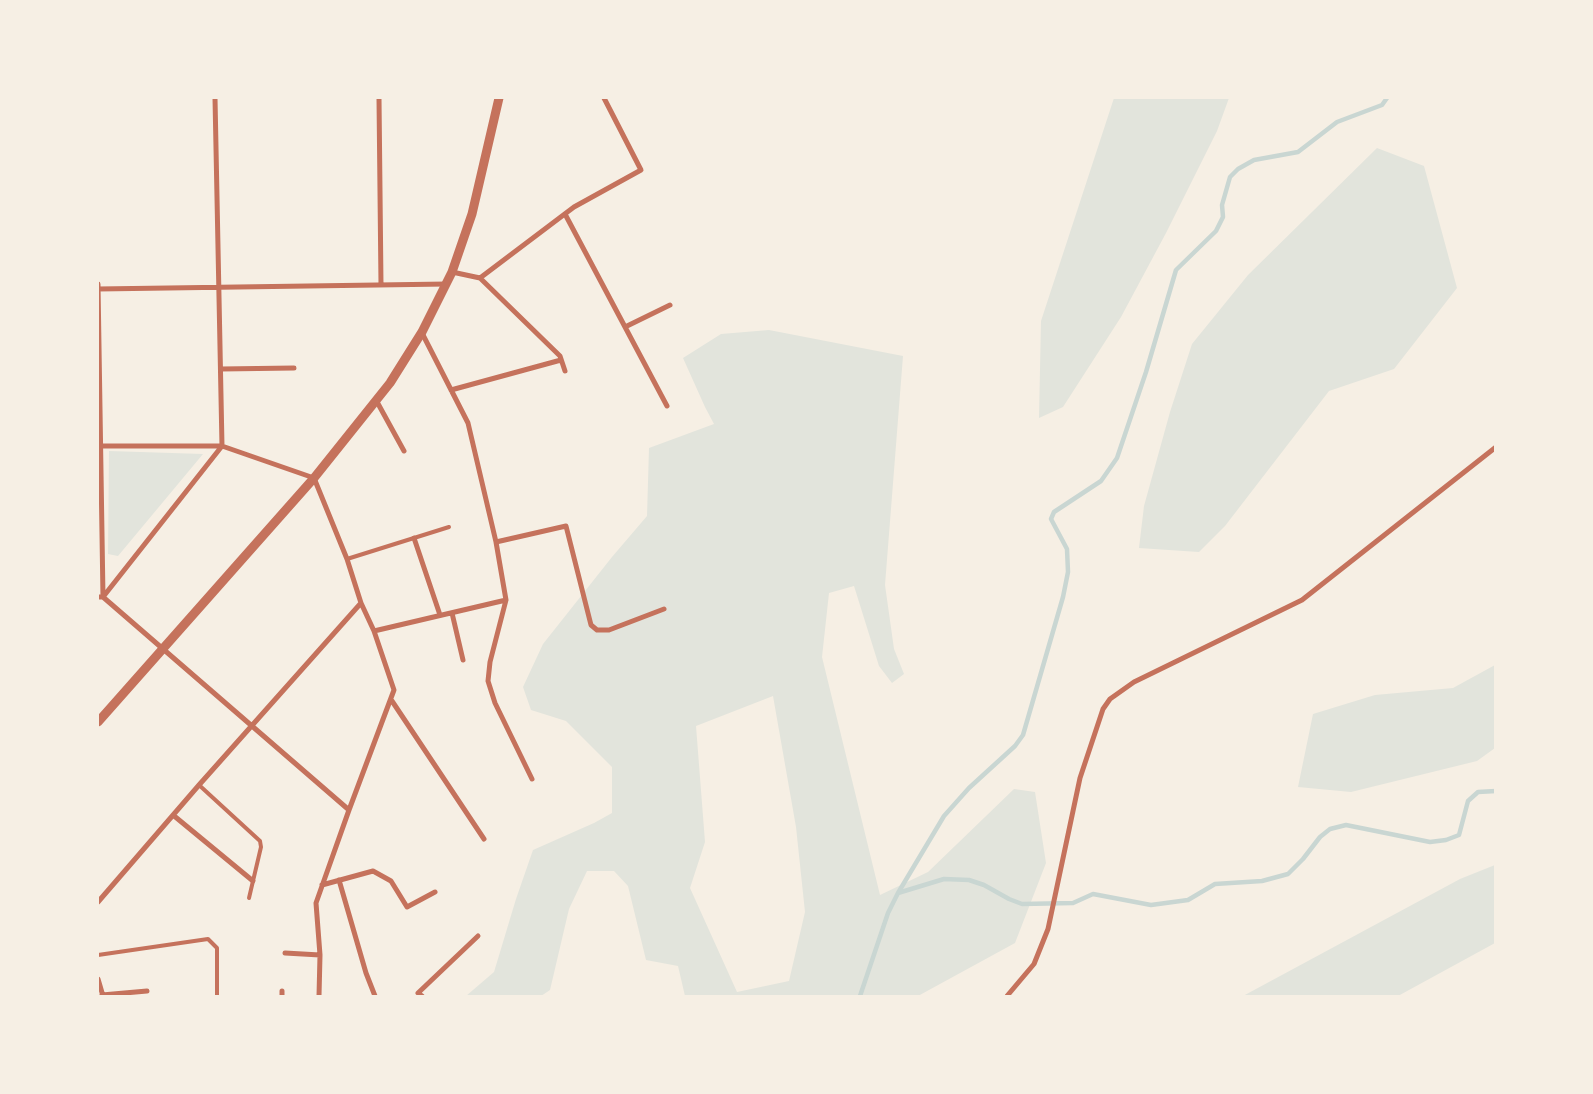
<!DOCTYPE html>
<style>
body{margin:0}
#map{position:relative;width:1593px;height:1094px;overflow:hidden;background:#f6efe4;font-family:Helvetica,sans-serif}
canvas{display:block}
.frame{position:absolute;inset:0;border:99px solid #f6efe4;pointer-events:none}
</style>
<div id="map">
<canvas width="1593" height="1094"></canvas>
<div class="frame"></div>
</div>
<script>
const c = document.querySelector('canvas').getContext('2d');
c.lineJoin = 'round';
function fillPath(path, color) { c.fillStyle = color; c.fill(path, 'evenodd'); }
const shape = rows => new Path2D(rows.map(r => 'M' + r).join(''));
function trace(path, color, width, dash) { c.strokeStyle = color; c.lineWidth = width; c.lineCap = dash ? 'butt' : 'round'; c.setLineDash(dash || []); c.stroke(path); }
fillPath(shape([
 [1114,98,1229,98,1217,131,1166,233,1121,317,1063,407,1039,418,1041,321],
 [1377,148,1424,166,1457,288,1394,369,1329,391,1225,526,1199,552,1139,548,1144,506,1170,412,1192,344,1248,275],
 [769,330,903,356,885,585,894,649,904,674,892,683,879,666,854,586,829,593,822,657,880,895,928,872,1014,789,1035,792,1046,863,1015,943,918,996,685,996,678,966,646,960,628,886,614,871,587,871,569,909,550,990,541,996,466,996,494,972,516,899,533,850,594,823,612,813,612,767,566,721,531,710,523,687,543,644,612,557,647,516,649,448,714,424,705,407,683,358,721,334],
 [773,696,796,827,805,912,789,981,737,992,690,888,705,842,696,726],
 [109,451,203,454,118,556,108,554],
 [1495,665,1495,748,1477,761,1351,792,1298,787,1313,714,1375,695,1453,688],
 [1495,865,1495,943,1398,996,1243,996,1460,879]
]), '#e2e4dc');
trace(shape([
 [898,893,944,879,969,880,984,885,1009,899,1022,904,1073,903,1093,894,1151,905,1188,900,1215,884,1262,881,1288,874,1303,859,1320,837,1330,829,1346,825,1430,842,1446,840,1459,835,1468,801,1478,792,1496,791],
 [860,996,888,913,898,893,944,816,969,788,1015,746,1023,735,1063,597,1068,572,1067,549,1051,519,1054,512,1101,481,1117,458,1146,372,1176,270,1216,231,1223,217,1222,205,1230,177,1238,169,1254,160,1298,152,1337,122,1382,105,1387,98]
]), '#c9d6d2', 4.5);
trace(shape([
 [347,559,449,527],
 [199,785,260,841,261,847,249,898],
 [98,955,208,939,217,948,217,996]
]), '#c5725c', 4);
trace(shape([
 [379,98,381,285],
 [565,214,667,406],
 [452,272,480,278,574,207,641,170,604,98],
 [480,278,560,356,565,371],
 [98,284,103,597],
 [98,289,447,284],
 [625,327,670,305],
 [422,333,468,423,496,542,566,526,591,625,597,630,609,630,664,609],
 [221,369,294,368],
 [451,390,561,360],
 [376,400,404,451],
 [101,446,222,446,314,478,347,559,361,603,374,631,394,690,349,810,316,903,320,955,319,996],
 [414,538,440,615],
 [496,542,506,600],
 [98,597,103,597,349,810],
 [103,597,222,446,215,98],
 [452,613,463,660],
 [374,631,506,600,490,662,488,681,495,703,532,779],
 [392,701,484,839],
 [173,815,253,881],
 [339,880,366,973,375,996],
 [322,885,373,871,391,881,407,907,435,892],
 [98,902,199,785,361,603],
 [285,953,320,955],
 [98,979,103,996],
 [102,995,147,991],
 [282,996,282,991],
 [422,996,418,993,478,936],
 [1007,996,1034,964,1048,929,1080,778,1103,709,1110,699,1134,682,1302,600,1496,447]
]), '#c5725c', 5);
trace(shape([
 [98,722,314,478,390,383,422,332,452,272,472,214,499,98]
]), '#c5725c', 9);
</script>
